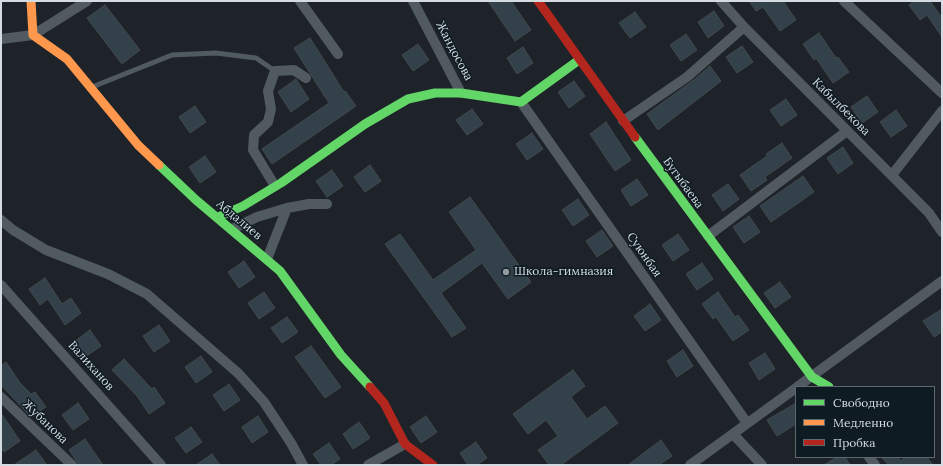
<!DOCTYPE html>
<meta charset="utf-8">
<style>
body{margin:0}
#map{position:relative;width:943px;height:466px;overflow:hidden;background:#1d2328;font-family:Lora,serif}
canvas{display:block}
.frame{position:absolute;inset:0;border:2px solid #d4dce1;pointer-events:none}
.legend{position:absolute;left:795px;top:386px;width:140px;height:72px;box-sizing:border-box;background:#0f1b23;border:1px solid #5e686f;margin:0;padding:5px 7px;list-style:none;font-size:12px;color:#d4dce1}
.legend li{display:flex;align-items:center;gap:8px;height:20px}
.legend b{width:20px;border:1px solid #5e686f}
</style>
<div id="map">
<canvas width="943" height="466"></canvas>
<div class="frame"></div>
<ul class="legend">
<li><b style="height:5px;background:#63d668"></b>Свободно</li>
<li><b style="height:5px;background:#ff974d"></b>Медленно</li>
<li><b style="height:5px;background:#b3261e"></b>Пробка</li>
</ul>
</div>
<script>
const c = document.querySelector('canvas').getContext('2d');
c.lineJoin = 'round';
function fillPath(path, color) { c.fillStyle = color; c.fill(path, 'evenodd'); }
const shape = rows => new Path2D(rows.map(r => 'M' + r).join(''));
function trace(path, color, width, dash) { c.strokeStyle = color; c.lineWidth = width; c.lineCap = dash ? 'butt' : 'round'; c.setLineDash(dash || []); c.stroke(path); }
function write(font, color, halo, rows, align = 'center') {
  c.font = font + ' Lora,serif'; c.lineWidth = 3; c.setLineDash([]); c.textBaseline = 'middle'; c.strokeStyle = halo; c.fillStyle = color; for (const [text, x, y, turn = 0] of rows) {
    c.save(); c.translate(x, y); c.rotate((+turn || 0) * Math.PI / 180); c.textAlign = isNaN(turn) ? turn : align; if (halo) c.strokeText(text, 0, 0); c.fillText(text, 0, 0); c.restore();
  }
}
const building = shape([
 [488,1,511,1,531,30,515,41,488,1],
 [749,1,783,1,796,20,780,31,763,7,756,11,749,1],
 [914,1,930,1,942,18,942,37,927,15,920,20,909,5,914,1],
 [105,5,140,50,122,64,87,18,105,5],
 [714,11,724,26,708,38,698,22,714,11],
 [635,12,646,27,630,38,619,23,635,12],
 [819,33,836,58,838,57,849,72,833,83,816,58,814,60,803,44,819,33],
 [686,34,697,50,681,61,670,45,686,34],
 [310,38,344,92,345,91,356,106,272,164,262,149,329,103,294,48,310,38],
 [418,44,429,60,413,71,402,55,418,44],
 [742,46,753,62,737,73,726,57,742,46],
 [523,47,533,63,517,74,507,58,523,47],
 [710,66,721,81,658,130,647,114,695,79,710,66],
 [296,79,309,99,291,112,278,92,296,79],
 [574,81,585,96,569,108,558,92,574,81],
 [867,96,878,112,862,123,851,107,867,96],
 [786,99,797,115,781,126,770,110,786,99],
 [195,106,206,122,190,133,179,117,195,106],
 [472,109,483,124,467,135,456,120,472,109],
 [896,110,907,126,891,137,880,122,896,110],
 [606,122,631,160,615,171,590,134,606,122],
 [532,133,543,149,527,160,516,144,532,133],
 [782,143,792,158,765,177,767,180,751,191,740,175,767,156,766,154,782,143],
 [843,147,853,163,838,174,827,158,843,147],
 [205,156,216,172,200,183,189,167,205,156],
 [370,165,381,181,365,192,354,177,370,165],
 [332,170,343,186,327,197,316,181,332,170],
 [803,176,814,192,771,222,760,206,803,176],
 [637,179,648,195,631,206,621,190,637,179],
 [728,184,739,199,723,211,712,195,728,184],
 [470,197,531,282,508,299,482,263,441,293,466,328,452,337,385,244,400,234,433,280,476,250,449,212,470,197],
 [578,199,589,215,573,226,562,210,578,199],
 [749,216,760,232,744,243,733,227,749,216],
 [602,230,613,246,597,257,586,241,602,230],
 [678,234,689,250,673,261,662,245,678,234],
 [244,261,255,277,239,288,228,272,244,261],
 [702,263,713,279,697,290,686,274,702,263],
 [45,278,62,304,71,298,81,313,65,325,48,299,40,305,29,289,45,278],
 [780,282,791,297,775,308,764,293,780,282],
 [264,292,275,308,259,319,248,303,264,292],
 [718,292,735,317,738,315,749,330,733,341,716,317,713,319,702,304,718,292],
 [650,304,661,320,645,331,634,316,650,304],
 [942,309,942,332,934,337,923,321,942,309],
 [287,317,298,332,282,343,271,328,287,317],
 [159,325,170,341,154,352,143,336,159,325],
 [90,330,101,346,85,357,74,342,90,330],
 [311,346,341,387,325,398,295,357,311,346],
 [683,350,693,366,677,377,667,361,683,350],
 [765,353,775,369,759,380,749,363,765,353],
 [201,356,212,372,196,383,185,367,201,356],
 [124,359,152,389,154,387,165,403,149,414,137,396,112,370,124,359],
 [6,362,20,383,31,394,35,392,46,407,31,417,1,385,1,366,6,362],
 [573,370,585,386,571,397,587,419,605,406,618,423,561,465,549,465,538,450,558,436,546,420,528,434,513,414,573,370],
 [229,384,240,400,224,411,213,395,229,384],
 [78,403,89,419,73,430,62,415,78,403],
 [796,403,796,424,777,436,767,420,796,403],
 [1,413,20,441,4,452,1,447,1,413],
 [258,416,268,432,252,443,242,427,258,416],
 [426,416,437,432,421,443,410,427,426,416],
 [359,422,370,438,353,449,343,434,359,422],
 [191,427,202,442,186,453,175,438,191,427],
 [85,439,103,465,79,465,69,450,85,439],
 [661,440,672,456,659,465,628,465,661,440],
 [476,442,487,458,477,465,468,465,460,453,476,442],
 [329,443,340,459,331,465,321,465,313,454,329,443],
 [36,450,47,465,14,465,36,450],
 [212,454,220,465,196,465,212,454],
 [837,457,845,457,850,465,824,465,837,457],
 [881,457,898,457,901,461,905,457,927,457,933,465,889,465,881,457]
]);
fillPath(building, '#32414a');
trace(building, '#44494d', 1);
trace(shape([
 [92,87,172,55,216,53,256,58,275,71]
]), '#515a61', 5);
trace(shape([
 [300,1,338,54],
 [413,1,461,93],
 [721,1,744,27,929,213,942,232],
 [844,1,942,93],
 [1,39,33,35,87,1],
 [521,102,747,423],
 [623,121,687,77,744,27],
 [892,175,942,111],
 [275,186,253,150,254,135,268,122,271,109,268,91,275,71,294,70,306,78],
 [1,220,13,230,46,250,108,274,147,294,239,374,264,402,291,443,303,465],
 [232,229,257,217,287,208],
 [708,236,847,131],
 [267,259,287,208,309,204,327,204],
 [1,285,161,465],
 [797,387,942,281],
 [1,397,72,465],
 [733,434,762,465],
 [869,457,875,465],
 [368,465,405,444],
 [690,465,796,388]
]), '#515a61', 10);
trace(shape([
 [635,137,812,377,829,387],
 [159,165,196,200,280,271,341,355,370,387],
 [218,217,243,206,281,183,365,124,408,99,435,93,461,93,521,102,579,60]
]), '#63d668', 9);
trace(shape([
 [31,1,33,35,67,59,138,145,159,165]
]), '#ff974d', 9);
trace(shape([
 [538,1,635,137],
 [370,387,384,403,405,444,433,465]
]), '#b3261e', 9);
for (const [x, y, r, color] of [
 [506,272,4,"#949ba0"]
]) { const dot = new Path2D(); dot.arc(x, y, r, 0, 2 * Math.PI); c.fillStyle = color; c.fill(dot); trace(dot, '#0f1b23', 1.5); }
write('12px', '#d4dce1', '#0f1b23', [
 ["Жандосова",454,51,62],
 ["Кабылбекова",841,107,45],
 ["Бугыбаева",683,183,54],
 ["Абдалиев",239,220,40],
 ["Суюнбая",644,255,55],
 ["Валиханов",91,366,48],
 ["Жубанова",45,422,44]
]);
write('12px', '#d4dce1', '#0f1b23', [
 ["Школа-гимназия",514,272]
], 'left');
</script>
